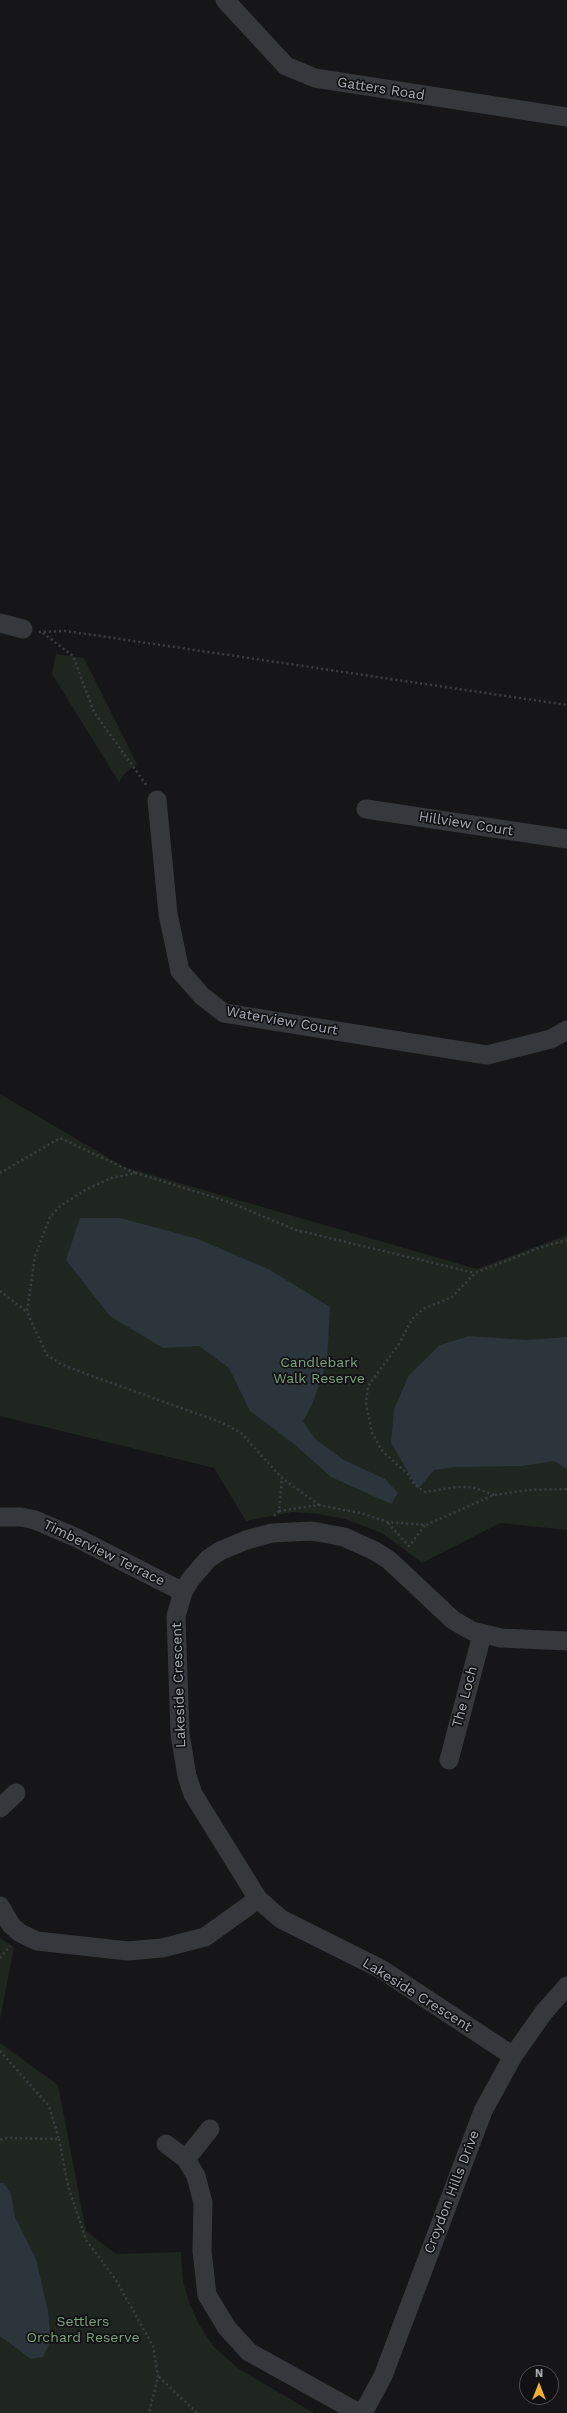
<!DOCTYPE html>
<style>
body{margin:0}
#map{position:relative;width:567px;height:2413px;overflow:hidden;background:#161618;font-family:"Work Sans",sans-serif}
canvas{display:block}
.north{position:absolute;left:519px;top:2365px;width:40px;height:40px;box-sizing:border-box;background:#111113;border:1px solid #4d4f55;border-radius:50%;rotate:0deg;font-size:11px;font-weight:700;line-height:16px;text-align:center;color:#a8adb8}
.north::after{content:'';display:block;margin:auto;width:14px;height:18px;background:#f2b134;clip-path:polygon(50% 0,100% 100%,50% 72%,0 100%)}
</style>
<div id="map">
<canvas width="567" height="2413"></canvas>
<div class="north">N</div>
</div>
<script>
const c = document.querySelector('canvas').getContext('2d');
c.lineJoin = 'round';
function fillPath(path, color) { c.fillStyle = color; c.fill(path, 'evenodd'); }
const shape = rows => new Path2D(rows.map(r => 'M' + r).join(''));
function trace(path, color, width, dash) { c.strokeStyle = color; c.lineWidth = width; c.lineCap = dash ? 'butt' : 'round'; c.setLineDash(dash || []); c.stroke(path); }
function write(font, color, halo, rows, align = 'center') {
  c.font = font + ' "Work Sans",sans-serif'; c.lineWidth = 3.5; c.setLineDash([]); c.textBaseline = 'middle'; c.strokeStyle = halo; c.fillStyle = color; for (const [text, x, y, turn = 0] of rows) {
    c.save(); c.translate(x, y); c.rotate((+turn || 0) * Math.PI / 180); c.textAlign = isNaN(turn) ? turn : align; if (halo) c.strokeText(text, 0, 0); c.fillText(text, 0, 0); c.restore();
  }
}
fillPath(shape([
 [56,654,84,658,137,764,125,773,119,782,52,674],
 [0,1094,124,1167,477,1269,567,1235,567,1530,500,1523,422,1563,382,1533,345,1519,319,1514,292,1512,246,1521,214,1468,0,1416],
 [0,1938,14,1947,0,2019],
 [0,2043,58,2085,86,2231,116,2254,181,2252,183,2282,190,2305,200,2326,213,2346,239,2369,314,2413,0,2413]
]), '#1e261f');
fillPath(shape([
 [80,1218,120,1218,198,1239,270,1270,330,1307,327,1362,312,1405,303,1421,316,1440,344,1460,385,1479,398,1493,391,1504,331,1477,293,1443,250,1411,229,1368,199,1346,163,1348,110,1316,66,1260],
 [469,1336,527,1340,567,1337,567,1469,554,1461,523,1466,456,1467,434,1470,418,1489,391,1443,394,1409,409,1375,440,1345],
 [0,2183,4,2183,11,2194,15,2217,36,2259,48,2311,51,2340,43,2357,31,2359,0,2336]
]), '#2c353c');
trace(shape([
 [39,632,66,631,567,705],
 [43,633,73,656,94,712,147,786],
 [0,1173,60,1138,135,1173],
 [0,1291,27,1312],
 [494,1495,472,1487,457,1487,425,1492,415,1485,408,1474,383,1452,372,1433,366,1403,368,1386,399,1344,412,1319,423,1309,452,1297,475,1273,539,1248,567,1240],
 [319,1505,282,1478,241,1433,223,1423,89,1375,61,1364,47,1355,27,1312,35,1256,50,1217,59,1207,85,1190,111,1178,136,1173,226,1201,296,1230,475,1273],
 [279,1511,319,1505,365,1514,387,1522,426,1525,494,1495,529,1490,567,1489],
 [274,1516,279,1511,282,1479],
 [388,1523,409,1546,425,1525],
 [0,1958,10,1946],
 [0,2051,49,2106,59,2139,6,2138,0,2140],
 [59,2139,68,2186,86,2240,116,2280,153,2346,158,2377,149,2413],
 [159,2377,197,2413]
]), '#3d3f44', 2.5, [2, 3]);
trace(shape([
 [225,0,286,66,315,78,567,117],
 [0,623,23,629],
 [157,800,168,914,180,971,202,996,224,1013,487,1055,551,1039,567,1030],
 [366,809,567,839],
 [0,1517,21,1517,35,1520,77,1538,183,1592],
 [449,1760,482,1635],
 [0,1808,16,1793],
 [0,1906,11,1925,20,1933,37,1941,128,1951,162,1948,205,1937,258,1899],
 [513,2056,381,1969,281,1919,258,1899,193,1794,187,1776,180,1734,176,1616,183,1592,190,1580,208,1559,220,1551,246,1540,272,1533,312,1531,344,1537,375,1551,389,1560,453,1620,472,1631,501,1638,567,1641],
 [166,2144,186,2159,196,2176,203,2203,202,2251,207,2295,227,2328,249,2352,359,2413],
 [186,2159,210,2129],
 [363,2413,383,2376,483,2111,513,2056,544,2012,567,1986]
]), '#37383d', 19);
write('14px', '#a8adb8', '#111113', [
 ["Gatters Road",381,89,9],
 ["Hillview Court",466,824,9],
 ["Waterview Court",282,1021,10],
 ["Timberview Terrace",104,1553,26],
 ["Lakeside Crescent",179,1685,-92],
 ["The Loch",465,1697,-75],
 ["Lakeside Crescent",417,1995,32],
 ["Croydon Hills Drive",452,2192,-69]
]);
write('14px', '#7fa381', '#111113', [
 ["Candlebark",319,1363],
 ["Walk Reserve",319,1379],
 ["Settlers",83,2322],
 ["Orchard Reserve",83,2338]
]);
</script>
